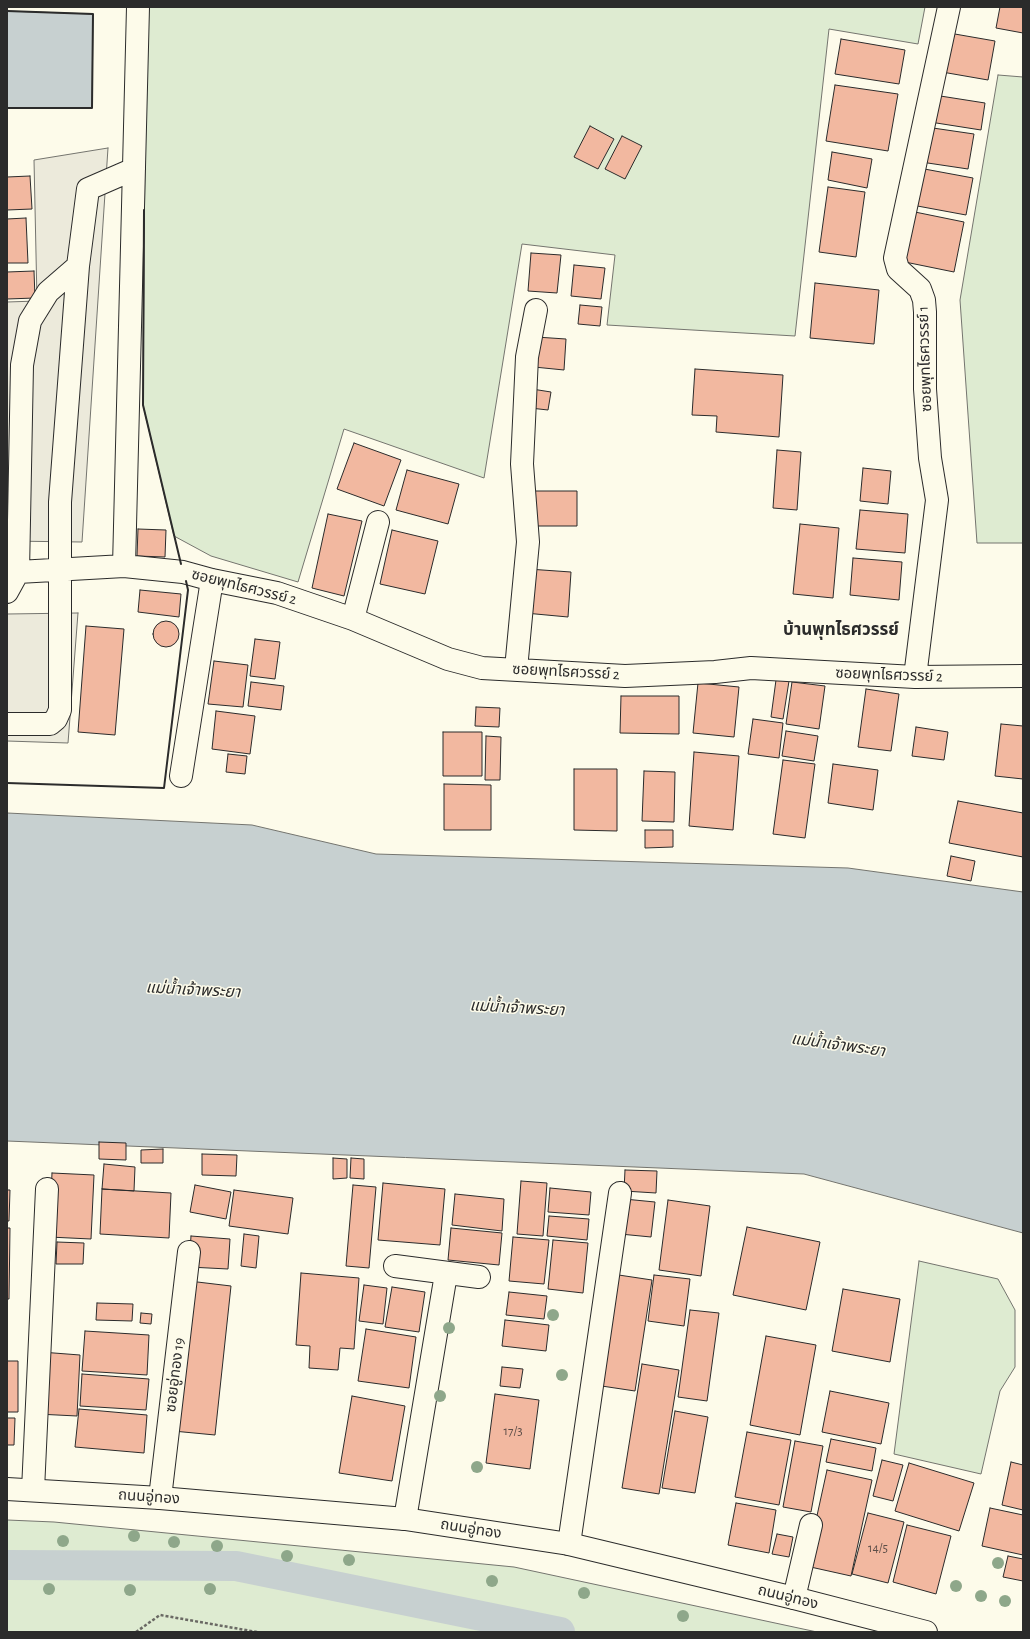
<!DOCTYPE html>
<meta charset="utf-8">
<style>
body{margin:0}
#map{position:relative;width:1030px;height:1639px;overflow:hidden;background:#fdfbea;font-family:"Alegreya Sans",sans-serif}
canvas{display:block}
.frame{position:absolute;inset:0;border:8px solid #2b2b2b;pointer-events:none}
</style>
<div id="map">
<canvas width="1030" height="1639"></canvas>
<div class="frame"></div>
</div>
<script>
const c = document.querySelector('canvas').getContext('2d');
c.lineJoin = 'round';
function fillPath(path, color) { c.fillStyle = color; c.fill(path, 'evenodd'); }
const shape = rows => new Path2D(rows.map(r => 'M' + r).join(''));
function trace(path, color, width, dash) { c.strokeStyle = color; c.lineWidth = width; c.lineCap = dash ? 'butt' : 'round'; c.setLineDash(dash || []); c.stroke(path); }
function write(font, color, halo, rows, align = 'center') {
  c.font = font + ' "Alegreya Sans","Noto Sans Thai",sans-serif'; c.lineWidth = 3; c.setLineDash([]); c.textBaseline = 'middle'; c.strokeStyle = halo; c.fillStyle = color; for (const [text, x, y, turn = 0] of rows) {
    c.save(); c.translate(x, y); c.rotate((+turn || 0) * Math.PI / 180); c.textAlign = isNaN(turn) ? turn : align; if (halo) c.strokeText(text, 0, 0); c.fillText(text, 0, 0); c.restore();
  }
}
const green = shape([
 [146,7,925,7,918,44,829,29,795,336,607,325,615,255,522,244,484,478,344,429,298,582,211,556,174,536,143,405,146,7],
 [998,75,1023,77,1023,543,977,543,960,300,998,75],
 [919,1261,998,1279,1015,1310,1015,1367,1000,1391,981,1474,894,1454,919,1261],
 [7,1520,54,1522,514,1567,817,1632,7,1632,7,1520]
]);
fillPath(green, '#deebd1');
trace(green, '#74746e', 1);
const parking = shape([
 [108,148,82,542,7,541,7,302,37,301,34,160,108,148],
 [78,613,68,743,7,741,7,614,78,613]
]);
fillPath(parking, '#eceadb');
trace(parking, '#74746e', 1);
const water = shape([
 [7,11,93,14,92,108,7,108,7,11],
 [7,813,252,825,376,854,848,868,1023,892,1023,1233,804,1174,7,1141,7,813]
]);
fillPath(water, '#c7d0d0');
trace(water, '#74746e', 1);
trace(shape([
 [7,1565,236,1566,560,1632]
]), '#c7d0d0', 30);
const building = shape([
 [1000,7,1023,7,1023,33,996,28,1000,7],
 [949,33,995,41,988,80,942,72,949,33],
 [841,39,905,50,899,84,835,74,841,39],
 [835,85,898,94,888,151,826,141,835,85],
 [934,95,985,103,981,130,930,122,934,95],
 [590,126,614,139,598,169,574,157,590,126],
 [926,127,974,134,968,169,921,162,926,127],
 [622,136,642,146,625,179,605,169,622,136],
 [832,152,872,159,867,188,828,180,832,152],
 [919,168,973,178,966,215,912,205,919,168],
 [30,176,32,209,7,210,7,177,30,176],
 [828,187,865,192,856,257,819,252,828,187],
 [910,211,964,222,954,272,900,261,910,211],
 [26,218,28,263,7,263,7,219,26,218],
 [531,253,561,255,557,293,528,291,531,253],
 [574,265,605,268,601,299,571,296,574,265],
 [34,271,35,298,7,299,7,272,34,271],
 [815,283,879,290,874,344,810,338,815,283],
 [580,305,602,307,600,326,578,324,580,305],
 [536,337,566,339,564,370,534,367,536,337],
 [695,369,783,375,779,437,716,432,717,416,692,415,695,369],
 [532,389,551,392,548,410,530,408,532,389],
 [354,443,401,460,384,506,337,489,354,443],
 [777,450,801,452,797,510,773,508,777,450],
 [863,468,891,471,888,504,860,501,863,468],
 [407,470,459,484,448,524,396,510,407,470],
 [532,491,577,491,577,526,532,526,532,491],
 [860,510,908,514,905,553,856,549,860,510],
 [328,514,362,521,344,596,312,588,328,514],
 [800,524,839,528,833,598,793,594,800,524],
 [138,529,166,530,165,557,137,556,138,529],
 [392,530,438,541,425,594,380,584,392,530],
 [853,558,902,562,899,600,850,595,853,558],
 [528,569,571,572,568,617,525,613,528,569],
 [140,590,181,594,179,617,138,612,140,590],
 '153 634a13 13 0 1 1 26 0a13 13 0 1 1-26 0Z',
 [86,626,124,629,115,735,78,732,86,626],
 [255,639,280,642,275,679,250,676,255,639],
 [214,661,248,665,243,707,208,704,214,661],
 [776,680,789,681,783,719,771,717,776,680],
 [251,682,284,686,281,710,248,706,251,682],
 [792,682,825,686,819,729,786,724,792,682],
 [698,683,739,687,734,737,693,733,698,683],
 [866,689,899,694,891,751,858,747,866,689],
 [621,696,679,696,679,734,620,733,621,696],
 [476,707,500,708,499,727,475,726,476,707],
 [216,711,255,716,250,754,212,749,216,711],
 [753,719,783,723,779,758,748,754,753,719],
 [1001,724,1023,726,1023,779,995,776,1001,724],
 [916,727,948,732,944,760,912,756,916,727],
 [786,731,818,736,814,761,782,756,786,731],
 [443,732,482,732,482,776,443,776,443,732],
 [486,736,501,737,500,780,485,780,486,736],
 [694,752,739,756,733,830,689,826,694,752],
 [228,754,247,756,245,774,226,772,228,754],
 [783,760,815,764,805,838,773,834,783,760],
 [833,764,878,770,873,810,828,803,833,764],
 [574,769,617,769,617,831,574,830,574,769],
 [644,771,675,772,674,822,642,821,644,771],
 [444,784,491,785,491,830,444,830,444,784],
 [958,801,1023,813,1023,857,949,843,958,801],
 [645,830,673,830,673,847,645,848,645,830],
 [951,856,975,861,971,881,947,876,951,856],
 [99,1142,126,1143,126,1160,99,1159,99,1142],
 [163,1149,163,1163,141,1163,141,1150,163,1149],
 [202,1154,237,1155,236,1176,202,1175,202,1154],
 [333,1158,347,1159,347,1178,333,1179,333,1158],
 [351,1158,364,1159,364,1179,350,1178,351,1158],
 [104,1164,135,1167,134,1191,102,1189,104,1164],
 [625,1170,657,1171,656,1193,624,1191,625,1170],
 [52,1173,94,1175,91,1239,49,1237,52,1173],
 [521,1181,547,1183,543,1236,517,1234,521,1181],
 [383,1183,445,1189,440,1245,378,1240,383,1183],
 [195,1185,231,1192,226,1219,190,1212,195,1185],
 [353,1185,376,1187,369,1268,346,1266,353,1185],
 [550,1188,591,1192,589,1215,548,1212,550,1188],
 [102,1189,171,1193,169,1238,100,1234,102,1189],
 [7,1190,10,1190,9,1221,7,1221,7,1190],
 [234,1190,293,1198,288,1234,229,1226,234,1190],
 [455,1194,504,1199,502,1231,452,1225,455,1194],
 [624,1199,655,1202,651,1237,620,1234,624,1199],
 [668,1200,710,1206,701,1276,659,1270,668,1200],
 [549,1216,589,1219,587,1240,547,1236,549,1216],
 [747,1227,820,1242,806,1310,733,1295,747,1227],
 [7,1228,10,1228,9,1299,7,1299,7,1228],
 [451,1228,502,1233,499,1265,448,1260,451,1228],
 [244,1234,259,1236,256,1268,241,1266,244,1234],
 [191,1236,230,1239,228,1269,189,1267,191,1236],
 [513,1237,549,1240,544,1284,509,1281,513,1237],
 [553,1240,588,1243,583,1293,548,1289,553,1240],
 [57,1242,84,1243,83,1264,56,1264,57,1242],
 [301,1273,359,1278,354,1349,340,1348,338,1370,309,1368,310,1346,296,1345,301,1273],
 [612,1274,652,1280,635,1391,595,1385,612,1274],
 [654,1275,690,1279,684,1326,648,1321,654,1275],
 [189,1281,231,1286,215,1435,173,1431,189,1281],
 [364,1285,387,1288,383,1324,359,1321,364,1285],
 [392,1287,425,1292,419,1332,385,1327,392,1287],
 [843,1289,900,1299,890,1362,832,1351,843,1289],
 [509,1292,547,1296,544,1319,506,1315,509,1292],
 [97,1303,133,1304,132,1321,96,1320,97,1303],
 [690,1310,719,1313,707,1401,678,1397,690,1310],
 [141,1313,152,1314,151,1324,140,1323,141,1313],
 [505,1320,549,1325,546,1351,502,1346,505,1320],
 [366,1329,416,1337,409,1388,358,1381,366,1329],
 [85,1331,149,1335,147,1375,82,1371,85,1331],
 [766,1336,816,1345,800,1435,750,1425,766,1336],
 [41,1352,80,1355,77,1416,37,1414,41,1352],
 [7,1361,18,1361,18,1412,7,1412,7,1361],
 [642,1364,679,1370,659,1494,622,1488,642,1364],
 [502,1367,523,1369,520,1388,500,1386,502,1367],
 [82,1374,149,1379,146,1410,80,1406,82,1374],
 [830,1391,889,1403,881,1444,822,1432,830,1391],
 [495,1394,539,1400,530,1469,486,1463,495,1394],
 [352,1396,405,1406,392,1481,339,1473,352,1396],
 [79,1409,147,1415,144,1453,75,1447,79,1409],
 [675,1411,708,1417,695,1493,662,1488,675,1411],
 [7,1418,15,1418,14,1445,7,1445,7,1418],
 [747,1432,791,1440,779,1505,735,1497,747,1432],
 [831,1439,876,1448,872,1471,826,1462,831,1439],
 [795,1441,823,1446,811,1512,783,1507,795,1441],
 [882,1460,903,1465,893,1501,873,1496,882,1460],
 [1011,1462,1023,1465,1023,1510,1002,1505,1011,1462],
 [909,1463,974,1483,959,1531,895,1511,909,1463],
 [827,1470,872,1480,851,1576,806,1566,827,1470],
 [736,1503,776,1510,769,1553,728,1545,736,1503],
 [990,1508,1023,1515,1023,1555,982,1546,990,1508],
 [868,1513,904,1522,888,1583,852,1574,868,1513],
 [907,1525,951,1536,936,1594,893,1582,907,1525],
 [777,1534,793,1537,789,1557,772,1554,777,1534],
 [1008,1556,1023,1559,1023,1581,1003,1577,1008,1556]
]);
fillPath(building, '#f2b8a0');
trace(building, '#2b2b2b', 1);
const minor = shape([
 [124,566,138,7],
 [18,572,124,566,183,572,212,580,277,593,353,619,448,659,482,668,625,676,715,672,751,668,915,677,1023,676],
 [7,592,18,572,22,365,30,321,48,292,78,266],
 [353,619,378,522],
 [516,669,528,542,522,464,527,357,536,310],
 [915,677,937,500,930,458,925,389,925,312,924,300,920,289,898,269,895,258,949,7],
 [7,724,50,724,56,719,60,710,60,502,78,266,88,189,134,169],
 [181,776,212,580],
 [395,1266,479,1277],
 [33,1490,47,1189],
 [160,1498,189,1252],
 [405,1519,446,1274],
 [569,1544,620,1193],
 [794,1598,811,1525]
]);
const major = shape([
 [7,1489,160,1498,405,1519,569,1544,794,1598,926,1632]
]);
trace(minor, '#2b2b2b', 24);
trace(major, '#2b2b2b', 24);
trace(shape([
 [136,1632,160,1615,257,1632]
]), '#6a6964', 2.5, [3, 2]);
trace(minor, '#fdfbea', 22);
trace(major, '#fdfbea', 22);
trace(shape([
 [7,11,93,14,92,108,7,108],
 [144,210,143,405,181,564],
 [7,783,164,788,188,590,186,581]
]), '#2b2b2b', 2);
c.fillStyle = '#8ea78a';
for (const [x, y] of [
 [553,1315],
 [449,1328],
 [562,1375],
 [440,1396],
 [477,1467],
 [134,1536],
 [63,1541],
 [174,1542],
 [217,1546],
 [287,1556],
 [349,1560],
 [998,1563],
 [492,1581],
 [956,1586],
 [49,1589],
 [210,1589],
 [130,1590],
 [584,1593],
 [981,1596],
 [1005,1601],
 [683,1616]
]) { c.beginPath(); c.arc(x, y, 6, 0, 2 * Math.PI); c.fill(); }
write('13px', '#5d4e48', null, [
 ["17/3",513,1431],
 ["14/5",878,1548]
]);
write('15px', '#2b2b2b', '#fdfbea', [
 ["ซอยพุทไธศวรรย์ 1",925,359,-92],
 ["ซอยพุทไธศวรรย์ 2",244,587,14],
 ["ซอยพุทไธศวรรย์ 2",566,672,3],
 ["ซอยพุทไธศวรรย์ 2",889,675,2],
 ["ซอยอู่ทอง 19",175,1375,-83],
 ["ถนนอู่ทอง",149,1497,4],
 ["ถนนอู่ทอง",471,1529,9],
 ["ถนนอู่ทอง",788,1597,14]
]);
write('italic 16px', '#2b2b2b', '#fdfbea', [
 ["แม่น้ำเจ้าพระยา",193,990,3],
 ["แม่น้ำเจ้าพระยา",517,1008,3],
 ["แม่น้ำเจ้าพระยา",838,1045,8]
]);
write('bold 17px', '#2b2b2b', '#fdfbea', [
 ["บ้านพุทไธศวรรย์",841,630]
]);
</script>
